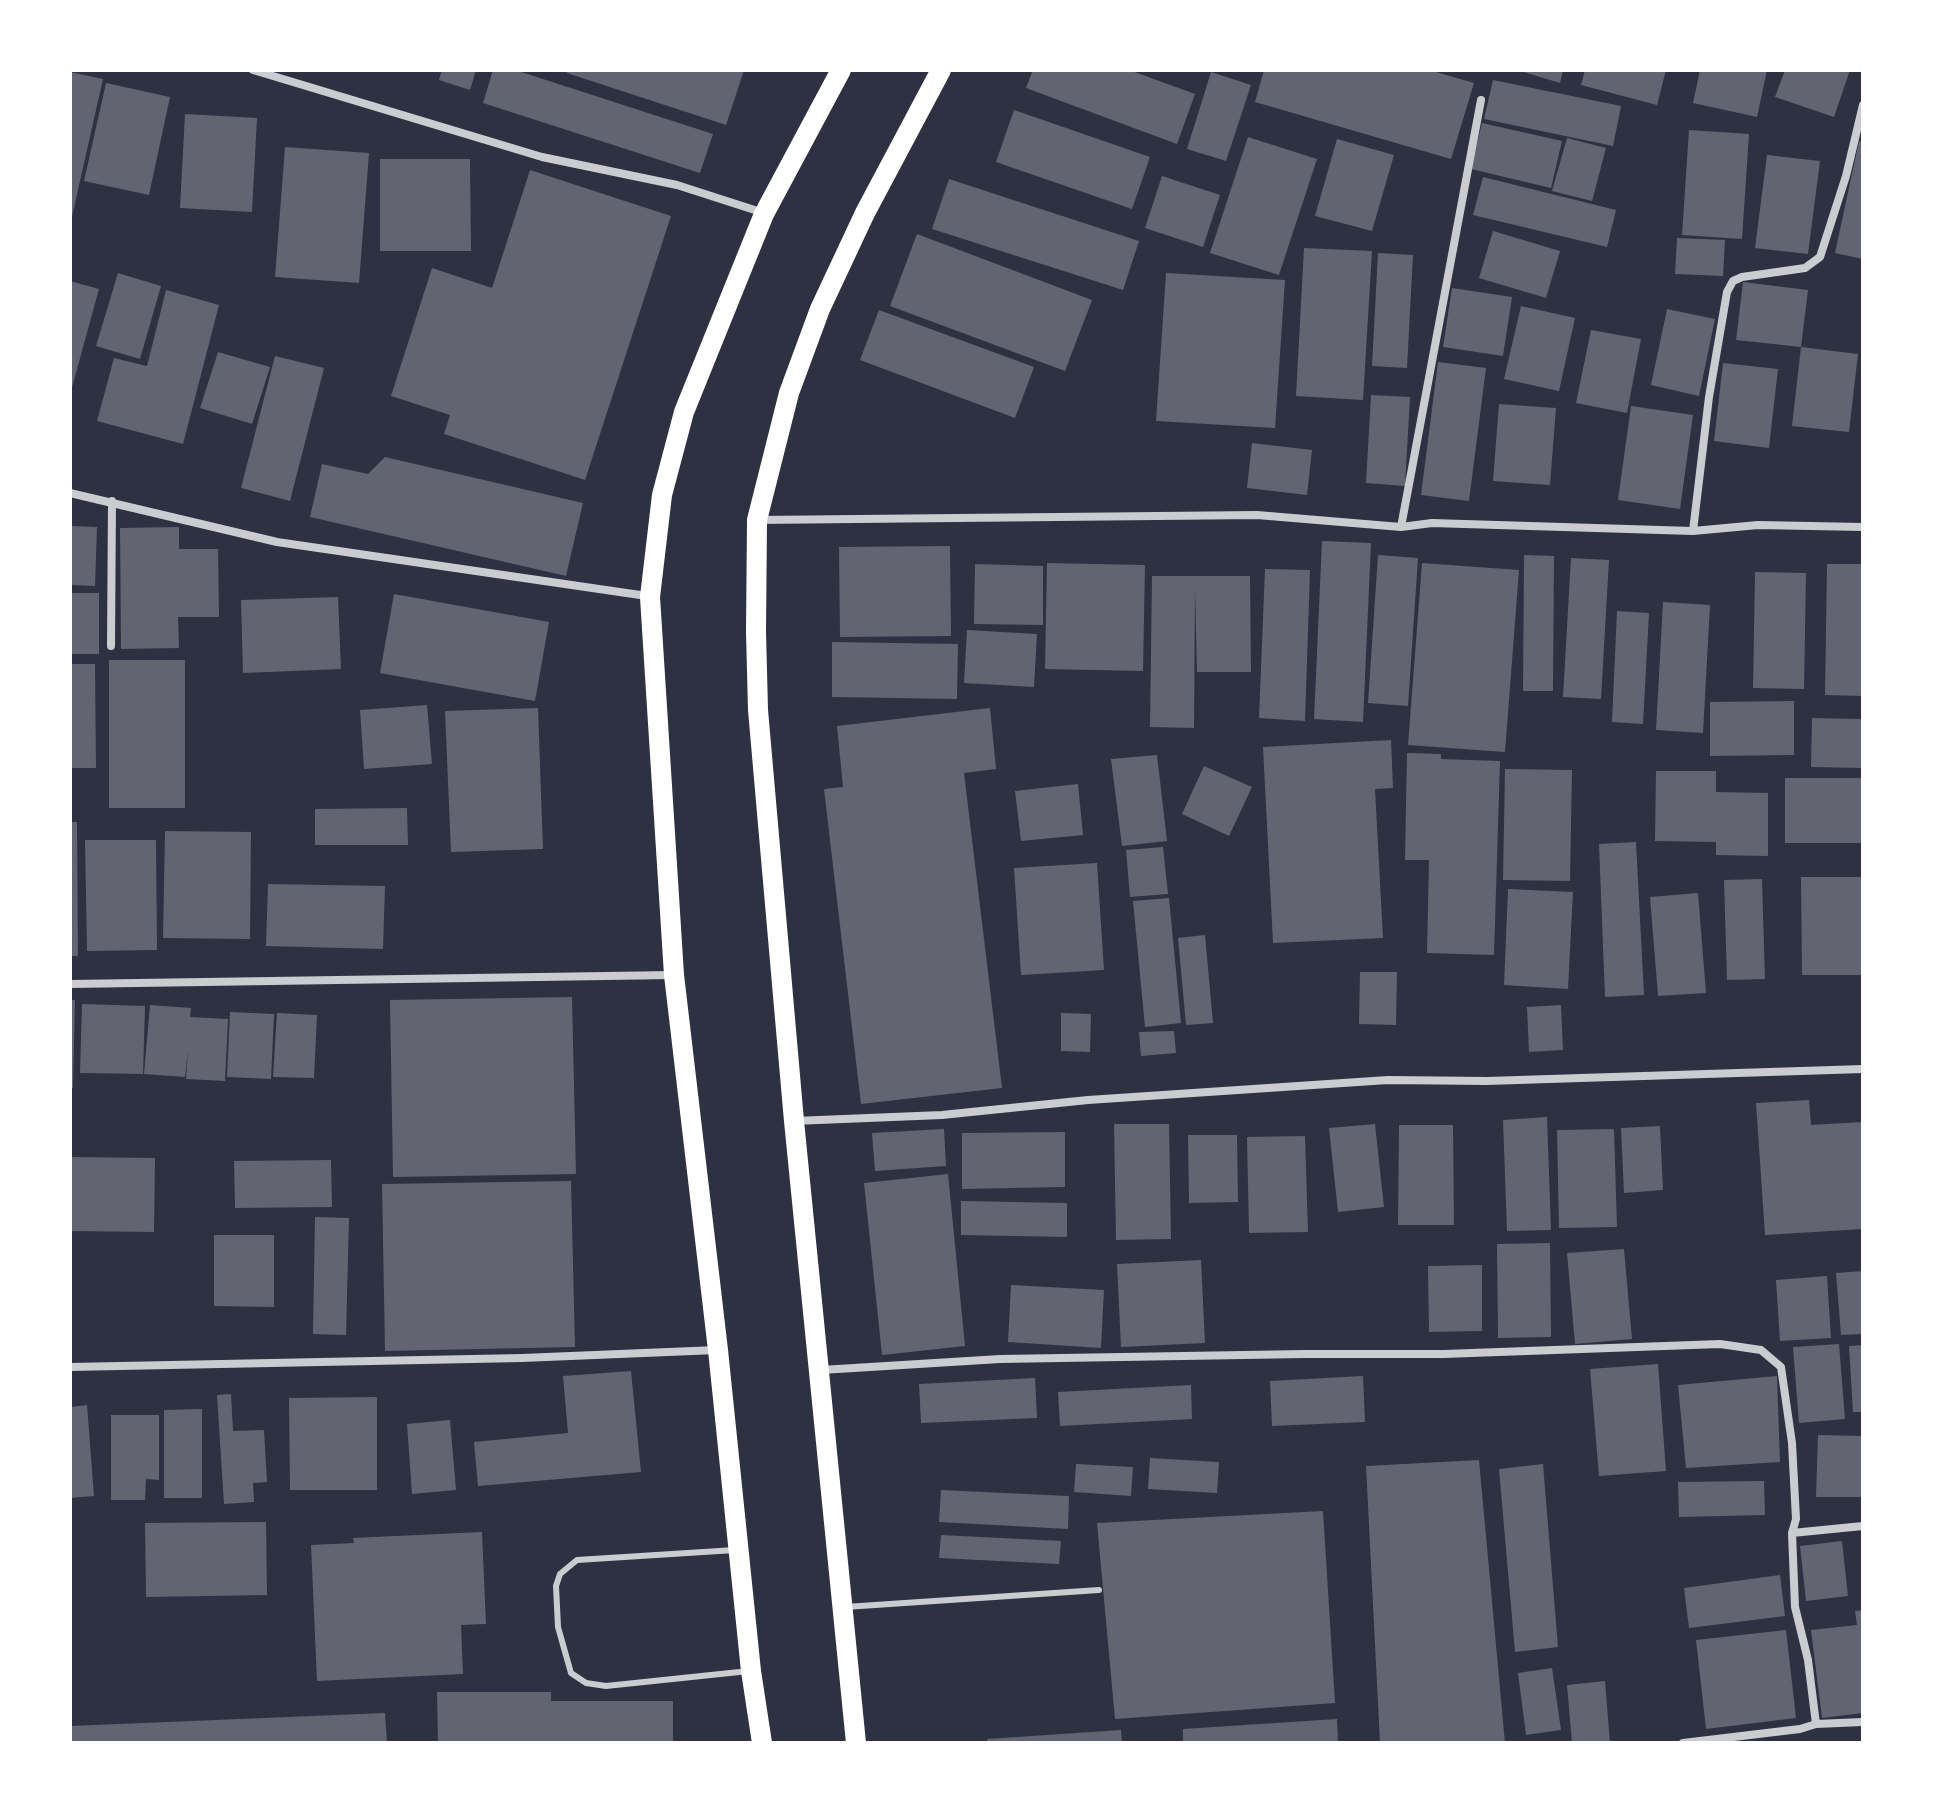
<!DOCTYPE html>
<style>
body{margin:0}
#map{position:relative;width:1933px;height:1813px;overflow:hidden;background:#2d3142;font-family:"DM Sans",sans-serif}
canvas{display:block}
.frame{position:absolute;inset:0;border:72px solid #fff;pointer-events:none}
</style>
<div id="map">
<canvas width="1933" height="1813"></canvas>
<div class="frame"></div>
</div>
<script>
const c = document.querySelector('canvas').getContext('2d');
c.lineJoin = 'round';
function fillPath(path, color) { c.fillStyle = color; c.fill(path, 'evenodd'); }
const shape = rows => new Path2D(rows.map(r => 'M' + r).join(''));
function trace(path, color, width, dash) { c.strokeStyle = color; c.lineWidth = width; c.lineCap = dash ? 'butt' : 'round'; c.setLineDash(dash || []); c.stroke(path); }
fillPath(shape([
 [442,70,476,70,470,90,439,80],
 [493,70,515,70,713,134,700,173,483,103],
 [568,70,744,70,726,125,567,73],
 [1033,70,1129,70,1195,94,1177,144,1026,88],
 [1264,70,1429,70,1474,83,1451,159,1255,102],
 [1517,70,1563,70,1560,83],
 [1585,70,1666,70,1657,105,1581,85],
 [1700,70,1767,70,1757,117,1693,103],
 [1785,70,1850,70,1834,117,1775,97],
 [70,72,103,79,71,221,70,221],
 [1211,72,1251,85,1226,161,1187,149],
 [1493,80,1621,106,1613,146,1484,119],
 [106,83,170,97,149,195,84,181],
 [1014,110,1150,157,1132,209,996,162],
 [185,114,257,118,252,212,180,208],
 [1482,123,1562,141,1551,188,1471,169],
 [1689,130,1749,134,1742,239,1682,235],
 [1248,137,1317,159,1279,275,1210,253],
 [1567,138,1606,148,1592,201,1552,191],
 [1337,139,1394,155,1372,231,1315,216],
 [1859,141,1863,142,1863,259,1835,253],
 [285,147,369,153,359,283,275,277],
 [1767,155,1820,161,1808,254,1755,248],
 [380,159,470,159,471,251,380,251],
 [530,170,671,216,585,480,444,434,450,415,391,396,432,268,492,288],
 [1162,176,1220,195,1203,247,1145,228],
 [1483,177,1616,210,1607,247,1473,215],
 [949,179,1139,241,1123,290,932,229],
 [1493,231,1560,251,1546,298,1479,278],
 [917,234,1092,300,1065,371,890,306],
 [1677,238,1725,240,1723,276,1675,274],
 [1304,248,1372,251,1363,400,1296,396],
 [1378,253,1413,255,1407,368,1372,366],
 [118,273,161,286,140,359,96,346],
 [1166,273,1285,280,1275,428,1156,421],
 [70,281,99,289,71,391,70,390],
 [1743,282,1808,290,1801,347,1858,354,1849,432,1792,426,1801,347,1736,340],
 [1452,288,1512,297,1503,356,1443,347],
 [166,290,219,305,183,444,97,421,114,358,147,366],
 [1521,306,1575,318,1559,391,1504,379],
 [1667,309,1715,319,1699,396,1651,385],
 [879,310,1034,367,1015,418,860,360],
 [1591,330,1641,339,1627,413,1576,403],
 [218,352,270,367,252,424,200,408],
 [275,356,324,368,290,501,241,488],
 [1438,362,1486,368,1469,501,1421,495],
 [1723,363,1778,369,1769,448,1714,441],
 [1371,395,1410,397,1405,486,1366,483],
 [1499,404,1556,408,1550,485,1493,481],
 [1631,406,1693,415,1680,509,1618,500],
 [1252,443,1312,450,1307,495,1247,488],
 [385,457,583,503,566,576,310,517,322,464,368,474],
 [70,526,97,527,95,586,70,585],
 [179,527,179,549,218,549,219,617,178,617,179,648,121,649,120,528],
 [1322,541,1371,543,1363,722,1314,719],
 [950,546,951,636,840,637,839,547],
 [1378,555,1418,558,1408,706,1368,703],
 [1524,555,1554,556,1553,691,1523,691],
 [1571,558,1609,560,1601,699,1563,697],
 [1047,563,1145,565,1143,671,1045,669],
 [1422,563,1519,570,1505,752,1408,745],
 [975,564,1043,566,1043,625,974,624],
 [1827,564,1863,564,1863,696,1825,695],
 [1265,569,1310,570,1305,721,1259,718],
 [1755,572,1806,573,1804,689,1753,688],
 [1152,576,1250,576,1251,672,1197,672,1195,588,1194,728,1150,727],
 [70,593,99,593,99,654,70,654],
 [394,594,549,622,535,701,380,673],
 [338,597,341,669,243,673,241,600],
 [1663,602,1710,605,1703,733,1656,730],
 [1617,611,1649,613,1643,724,1612,722],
 [967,630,1037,634,1034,687,964,683],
 [832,642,958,644,957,699,832,697],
 [109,660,185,660,185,808,109,808],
 [70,664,95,664,96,768,70,768],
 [1794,701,1794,755,1710,756,1710,702],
 [427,705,432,764,364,769,360,710],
 [538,708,543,849,451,852,445,711],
 [990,708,996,769,964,773,1002,1088,861,1104,824,789,843,787,837,726],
 [1812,718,1863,719,1863,768,1811,767],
 [1391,740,1393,788,1375,789,1383,938,1273,943,1263,747],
 [1407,753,1441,754,1441,759,1500,761,1494,955,1427,953,1429,860,1405,860],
 [1157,755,1167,841,1122,846,1111,759],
 [1204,766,1252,787,1229,836,1182,814],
 [1505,769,1572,770,1570,881,1503,880],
 [1656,771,1716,771,1716,792,1768,793,1768,856,1716,855,1716,842,1655,841],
 [1785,778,1863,778,1863,843,1785,843],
 [1078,784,1083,835,1021,841,1015,791],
 [407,808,408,845,315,845,315,809],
 [70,822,77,822,78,956,70,956],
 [165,831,251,832,250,939,163,938],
 [85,840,156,840,157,950,87,951],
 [1636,842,1644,995,1605,997,1599,844],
 [1163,847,1168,894,1130,897,1126,850],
 [1097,863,1104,970,1021,975,1014,868],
 [1801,877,1863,877,1863,975,1802,975],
 [1762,879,1765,979,1727,980,1724,880],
 [268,884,385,886,383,949,266,946],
 [1508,889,1573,892,1568,989,1504,985],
 [1698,893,1706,993,1658,996,1650,897],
 [1169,898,1181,1023,1145,1027,1133,901],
 [1205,935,1213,1023,1186,1025,1178,938],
 [1360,972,1397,972,1396,1025,1359,1024],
 [572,997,576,1174,393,1177,390,1000],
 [70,1000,75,1000,73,1088,70,1088],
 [82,1004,145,1006,143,1074,80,1073],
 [150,1005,191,1008,190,1017,228,1019,225,1081,186,1079,188,1050,185,1077,144,1074],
 [1561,1005,1563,1050,1529,1052,1527,1007],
 [230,1012,274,1014,271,1079,227,1077],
 [277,1013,317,1015,314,1078,273,1077],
 [1061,1013,1091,1014,1090,1052,1061,1051],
 [1174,1031,1176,1053,1141,1056,1139,1032],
 [1809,1100,1811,1125,1863,1122,1863,1229,1765,1235,1756,1103],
 [1547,1117,1551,1230,1507,1231,1503,1120],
 [1114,1124,1169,1124,1171,1239,1116,1240],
 [1375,1124,1384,1207,1338,1212,1329,1128],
 [1399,1125,1453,1125,1454,1225,1398,1225],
 [1660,1126,1663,1190,1624,1193,1621,1128],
 [944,1129,946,1166,875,1171,872,1133],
 [1614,1129,1617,1227,1559,1228,1557,1130],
 [1065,1132,1065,1187,962,1189,962,1133],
 [1188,1135,1237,1135,1238,1202,1189,1203],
 [1305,1136,1308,1232,1249,1233,1247,1137],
 [70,1157,155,1158,154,1232,70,1231],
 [331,1160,332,1207,235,1208,234,1161],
 [948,1174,965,1346,882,1355,864,1183],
 [571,1181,575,1347,385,1351,382,1184],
 [961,1201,1067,1203,1067,1237,961,1235],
 [315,1217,349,1218,346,1335,313,1334],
 [214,1235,274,1235,274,1307,214,1306],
 [1550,1243,1551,1337,1498,1338,1497,1244],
 [1624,1249,1632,1339,1575,1344,1567,1253],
 [1201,1260,1205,1343,1121,1347,1117,1264],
 [1482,1265,1482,1331,1429,1332,1428,1266],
 [1863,1271,1863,1334,1841,1335,1836,1273],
 [1827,1276,1831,1338,1780,1341,1776,1280],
 [1011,1285,1104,1290,1101,1348,1008,1342],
 [1839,1344,1845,1419,1799,1423,1793,1347],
 [1863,1345,1863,1412,1853,1412,1849,1346],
 [1658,1364,1666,1471,1599,1476,1590,1369],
 [631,1371,641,1472,478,1486,474,1442,568,1433,563,1376],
 [1363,1376,1365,1422,1272,1426,1270,1381],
 [1777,1376,1780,1462,1686,1468,1678,1385],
 [1035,1378,1037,1418,921,1423,919,1384],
 [1191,1385,1192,1419,1060,1426,1058,1392],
 [231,1394,233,1431,264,1430,267,1482,253,1483,254,1502,224,1504,217,1395],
 [377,1397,377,1490,290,1490,289,1398],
 [87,1405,94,1496,70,1498,70,1407],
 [202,1409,202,1498,164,1498,164,1410],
 [111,1415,159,1415,159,1480,146,1479,145,1500,111,1500],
 [450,1420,456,1490,412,1494,407,1424],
 [1818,1435,1863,1436,1863,1497,1816,1497],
 [1150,1458,1219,1462,1217,1493,1148,1489],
 [1479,1460,1505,1743,1380,1743,1366,1466],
 [1076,1464,1133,1467,1131,1496,1074,1492],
 [1543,1464,1558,1647,1515,1652,1499,1469],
 [1764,1481,1765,1515,1679,1517,1678,1482],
 [941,1490,1069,1496,1068,1529,939,1522],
 [1323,1511,1335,1703,1115,1719,1097,1523],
 [266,1522,267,1595,146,1597,145,1523],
 [482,1532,486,1624,461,1625,463,1674,317,1681,311,1545,354,1543,353,1538],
 [941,1535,1061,1541,1059,1564,939,1558],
 [1842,1541,1848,1596,1806,1601,1800,1546],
 [1780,1575,1785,1616,1689,1628,1684,1588],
 [1863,1610,1863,1713,1822,1718,1811,1630,1857,1625,1855,1611],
 [1786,1630,1796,1718,1706,1729,1696,1640],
 [1552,1668,1561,1730,1526,1735,1518,1673],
 [1605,1681,1610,1743,1572,1743,1567,1685],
 [437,1692,551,1692,551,1701,673,1701,673,1743,438,1743],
 [385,1713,387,1743,70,1743,70,1726],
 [1337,1719,1338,1743,1183,1743,1183,1729],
 [1121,1730,1122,1743,988,1743,987,1739]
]), '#626471');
trace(shape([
 [735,1550,577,1560,560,1574,556,1586,558,1627,571,1673,586,1683,606,1686,749,1671],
 [845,1607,1099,1590]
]), '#caccd0', 6);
trace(shape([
 [253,70,542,157,677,185,764,213],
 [70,493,277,542,647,596],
 [757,520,1257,515,1401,527,1432,523,1693,531,1758,525,1863,527],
 [1401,527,1481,100],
 [1693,531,1709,397,1727,292,1733,281,1742,277,1805,268,1820,257,1846,176,1863,105],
 [111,646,112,501],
 [70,984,673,975],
 [794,1121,942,1115,1088,1100,1388,1080,1487,1081,1863,1069],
 [70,1367,522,1358,717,1350],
 [821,1370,1000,1359,1305,1354,1444,1354,1720,1344,1761,1350,1781,1367,1792,1443,1796,1519,1792,1533,1795,1607,1808,1660,1816,1724],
 [1792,1533,1863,1526],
 [1683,1743,1800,1729,1816,1724,1863,1722]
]), '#caccd0', 8);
trace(shape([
 [762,1743,751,1671,718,1350,674,975,650,597,662,495,684,412,764,214,841,70],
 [856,1743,794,1121,758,710,756,632,757,520,789,393,820,309,865,213,941,70]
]), '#fff', 20);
</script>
